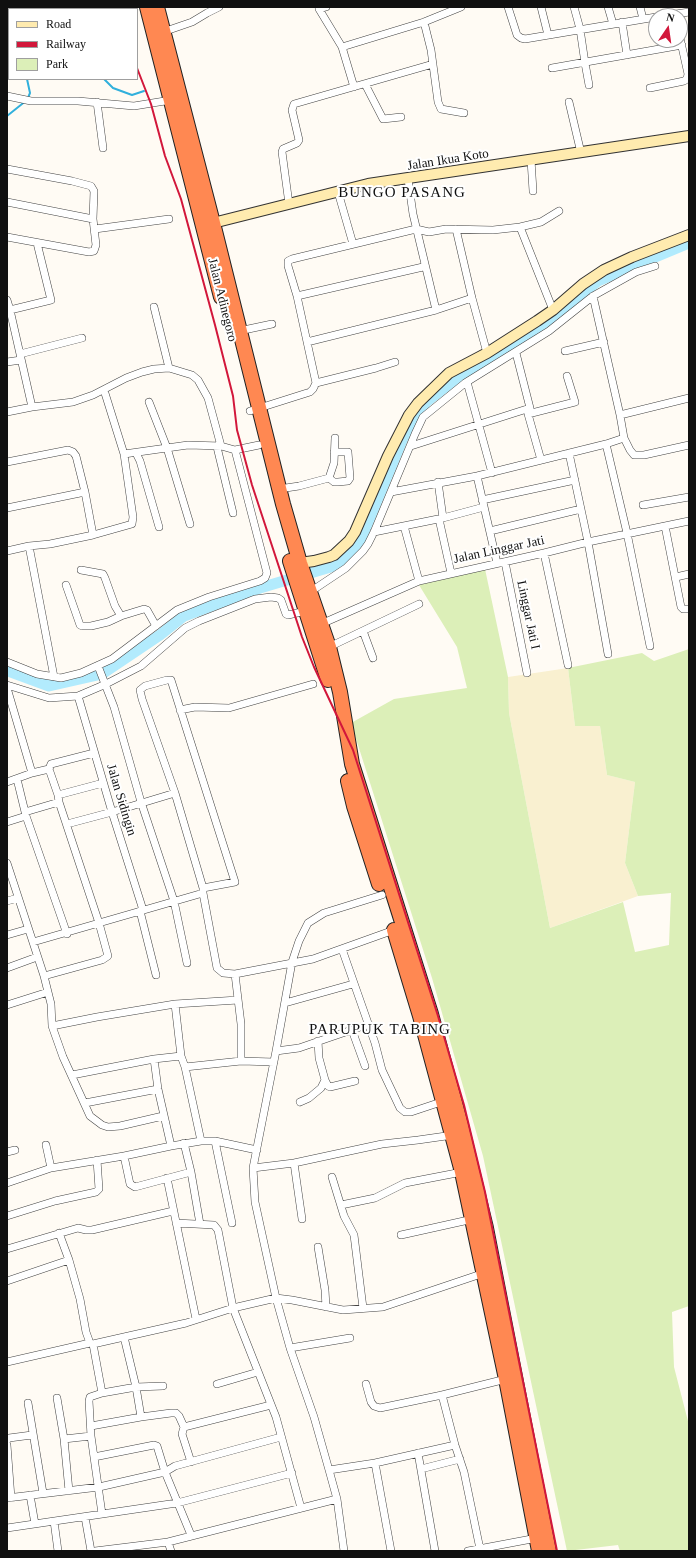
<!DOCTYPE html>
<style>
body{margin:0}
#map{position:relative;width:696px;height:1558px;overflow:hidden;background:#fffbf4;font-family:Georgia,serif}
canvas{display:block}
.frame{position:absolute;inset:0;border:8px solid #101010;pointer-events:none}
.legend{position:absolute;left:8px;top:8px;width:130px;height:72px;box-sizing:border-box;background:#fff;border:1px solid #9f9f9f;margin:0;padding:5px 7px;list-style:none;font-size:12px;color:#101010}
.legend li{display:flex;align-items:center;gap:8px;height:20px}
.legend b{width:20px;border:1px solid #9f9f9f}
.north{position:absolute;left:648px;top:8px;width:40px;height:40px;box-sizing:border-box;background:#fff;border:1px solid #9f9f9f;border-radius:50%;rotate:13deg;font-size:11px;font-weight:700;line-height:16px;text-align:center;color:#101010}
.north::after{content:'';display:block;margin:auto;width:14px;height:18px;background:#d2173b;clip-path:polygon(50% 0,100% 100%,50% 72%,0 100%)}
</style>
<div id="map">
<canvas width="696" height="1558"></canvas>
<div class="frame"></div>
<ul class="legend">
<li><b style="height:5px;background:#ffebaf"></b>Road</li>
<li><b style="height:5px;background:#d2173b"></b>Railway</li>
<li><b style="height:11px;background:#dcefb8"></b>Park</li>
</ul>
<div class="north">N</div>
</div>
<script>
const c = document.querySelector('canvas').getContext('2d');
c.lineJoin = 'round';
function fillPath(path, color) { c.fillStyle = color; c.fill(path, 'evenodd'); }
const shape = rows => new Path2D(rows.map(r => 'M' + r).join(''));
function trace(path, color, width, dash) { c.strokeStyle = color; c.lineWidth = width; c.lineCap = dash ? 'butt' : 'round'; c.setLineDash(dash || []); c.stroke(path); }
function write(font, color, halo, rows, align = 'center') {
  c.font = font + ' Georgia,serif'; c.lineWidth = 4; c.setLineDash([]); c.textBaseline = 'middle'; c.strokeStyle = halo; c.fillStyle = color; for (const [text, x, y, turn = 0] of rows) {
    c.save(); c.translate(x, y); c.rotate((+turn || 0) * Math.PI / 180); c.textAlign = isNaN(turn) ? turn : align; if (halo) c.strokeText(text, 0, 0); c.fillText(text, 0, 0); c.restore();
  }
}
fillPath(shape([
 [568,668,575,726,600,726,607,775,635,782,625,863,638,896,550,928,509,713,508,677]
]), '#f9f0d0');
fillPath(shape([
 [485,569,508,677,509,713,550,928,623,902,635,952,669,945,671,893,638,896,625,863,635,782,607,775,600,726,575,726,568,668,642,653,654,661,689,649,689,1306,672,1312,674,1367,689,1425,689,1551,620,1551,618,1545,567,1551,483,1156,432,978,351,723,394,699,467,688,457,647,419,585]
]), '#dcefb8');
trace(shape([
 [48,7,50,9],
 [19,9,20,7],
 [104,79,113,88,132,95,144,91],
 [7,116,27,100,30,93,27,79]
]), '#31b0dc', 2);
trace(shape([
 [7,668,11,672,49,686,102,674,160,635,184,616,260,588,334,566,354,550,361,539,403,438,426,402,457,378,537,330,598,281,689,243]
]), '#b2ebfd', 11);
const street = shape([
 [326,7,319,9,342,47,354,87],
 [508,7,517,35,521,38,525,39,656,17],
 [541,7,548,35],
 [574,7,580,29,585,63,589,85],
 [608,7,613,24],
 [640,7,643,19],
 [663,16,689,12],
 [424,22,431,50,438,102,441,109,464,113],
 [622,22,627,55],
 [163,32,192,22,207,13,219,7],
 [7,45,9,45],
 [342,47,424,22,461,7],
 [552,68,682,45],
 [365,84,383,119,401,117],
 [650,88,684,81,687,79,688,74,680,38],
 [7,96,31,101,78,101,134,106,171,100],
 [97,102,103,148],
 [569,102,581,153],
 [531,160,533,191],
 [7,169,72,181,91,186,94,191,93,219,96,245,94,251,89,252,7,237],
 [338,192,353,244],
 [7,202,93,219],
 [289,204,282,152,283,149,297,143,299,140,292,110,294,104,433,64],
 [520,227,553,310],
 [95,229,169,219],
 [456,229,472,298],
 [425,264,436,310],
 [297,296,423,267,425,264,413,214,408,179],
 [593,296,620,415],
 [7,300,10,310,51,300,37,243],
 [154,307,169,368],
 [7,311,10,310,32,407],
 [239,331,272,324],
 [307,342,436,310,472,298,487,353],
 [565,351,604,342],
 [516,353,530,408,528,414,541,460],
 [20,354,82,338],
 [7,362,21,360],
 [467,382,492,473],
 [316,383,376,368,395,362],
 [689,398,620,415,624,438,630,450,634,455,644,455,689,445],
 [149,402,167,448,190,524],
 [250,411,310,392,313,389,316,383,297,296,288,266,288,261,292,259,416,229,429,232,446,229,493,230,520,227,541,222,559,211],
 [7,412,32,407,73,402,93,395,126,378,142,372,154,369,169,368,192,375,198,380,208,398,221,446,235,450,259,445],
 [528,414,575,402,567,376],
 [606,444,627,533,650,646],
 [411,446,530,408],
 [217,447,233,513],
 [136,453,140,461,159,527],
 [569,453,588,542,608,654],
 [124,454,188,445,221,446],
 [7,462,68,450,73,452,76,456,85,492,93,535],
 [477,476,497,563],
 [329,478,334,482,338,482,348,481,350,478,348,452,334,452],
 [438,482,443,518],
 [279,489,299,486,329,478,334,463,335,438],
 [391,492,477,476,606,444,624,438],
 [482,500,575,480],
 [643,505,689,497],
 [7,508,85,492],
 [439,519,451,573],
 [404,526,419,581],
 [665,526,681,607,683,609,689,609],
 [490,531,581,509],
 [374,532,443,518,484,507],
 [29,546,54,677],
 [7,551,29,546,50,544,93,535,132,524,133,517,124,454,104,390],
 [544,553,568,665],
 [505,562,527,673],
 [81,570,103,574,105,578,115,606,121,616,144,609,147,610,156,626],
 [676,577,689,574],
 [66,585,80,625,82,626,91,626,108,622,121,616],
 [310,592,346,568,363,551,368,544,374,532,415,434,423,417,428,413,465,383,549,331,593,296,636,272,655,266],
 [321,624,419,581,544,553,588,542,689,521],
 [363,631,373,658],
 [329,647,419,604],
 [7,662,37,674,61,678,81,673,112,659,177,610,209,597,260,581,265,578,267,573,235,450],
 [98,666,114,707,141,802,174,901,187,963],
 [7,685,49,698,78,696,106,684,141,666,185,628,199,621,255,599,271,597,278,598,281,600,286,614,288,615,306,611],
 [7,688,32,773],
 [78,696,112,812,143,910],
 [180,710,195,707,229,708,313,684],
 [17,779,26,816,67,934],
 [7,782,32,773,49,769],
 [58,795,49,769,51,764,94,753],
 [25,812,59,802,58,795,103,783],
 [7,822,26,816],
 [67,824,112,812,175,793],
 [7,863,44,976,51,1004,52,1026,63,1057,90,1116,102,1125,108,1127,120,1126,163,1116],
 [203,893,217,968,223,973,235,974,313,959,394,930],
 [7,901,18,898],
 [140,911,156,975],
 [7,935,28,929],
 [33,942,203,893,203,888,235,882,171,680,167,680,145,686,140,690,142,699,175,793,203,888],
 [342,949,375,1043,382,1070,400,1108,405,1112,411,1112,444,1101],
 [7,968,37,957],
 [235,974,241,1024,241,1061],
 [44,976,102,960,108,956,99,923,59,802],
 [285,1003,353,984],
 [175,1004,181,1056,185,1067,201,1141],
 [7,1005,48,992],
 [52,1026,97,1017,175,1004,238,1000],
 [352,1030,365,1066],
 [276,1051,299,1048,369,1024],
 [154,1059,158,1089,171,1146],
 [185,1067,241,1061,274,1062],
 [72,1075,154,1059,181,1056],
 [325,1080,328,1086,330,1087,355,1081],
 [300,1102,309,1098,321,1088,325,1080,319,1058,318,1041],
 [85,1103,158,1089],
 [215,1141,257,1150],
 [184,1143,191,1172,200,1224],
 [46,1145,51,1168],
 [7,1152,15,1150],
 [124,1156,130,1184,135,1187,191,1172],
 [294,1163,302,1219],
 [253,1168,294,1163,382,1144,418,1140,453,1135],
 [332,1177,344,1216,354,1235,363,1308],
 [167,1178,196,1319],
 [7,1183,51,1168,124,1156,171,1146,201,1141,215,1141,232,1223],
 [341,1205,375,1198,405,1183,462,1172],
 [7,1216,55,1201,96,1192,99,1189,97,1160],
 [176,1223,214,1225,218,1230,233,1308,276,1417,301,1508],
 [59,1233,69,1260,80,1299,86,1332,90,1343,93,1344,186,1323,233,1308,276,1298,292,1300,343,1310,383,1307,484,1273],
 [401,1235,473,1219],
 [318,1247,325,1290,326,1307],
 [7,1249,78,1228,86,1230,92,1230,173,1211],
 [7,1281,69,1260],
 [124,1337,136,1387,141,1417],
 [93,1344,102,1393],
 [290,1348,350,1338],
 [7,1362,90,1343],
 [217,1384,258,1372],
 [366,1384,371,1402,374,1406,380,1408,442,1395,506,1379],
 [442,1395,455,1445,464,1472,480,1549],
 [57,1398,64,1439],
 [28,1403,43,1493],
 [91,1426,141,1417,171,1413,176,1413,179,1416,184,1427],
 [7,1440,9,1438,32,1435],
 [7,1445,11,1498],
 [418,1453,435,1551],
 [94,1457,154,1445,157,1446,165,1472,191,1535],
 [191,1462,182,1434,184,1427,271,1405],
 [375,1463,391,1551],
 [421,1469,460,1459],
 [329,1470,375,1463,455,1445],
 [69,1491,64,1439,91,1436],
 [30,1495,35,1524],
 [7,1498,99,1487,165,1472,175,1466,281,1437],
 [102,1514,91,1436,89,1401,90,1397,102,1393,136,1387,163,1386],
 [85,1517,91,1551],
 [54,1521,58,1551],
 [7,1528,177,1503,292,1473],
 [168,1542,171,1551],
 [95,1551,168,1542,337,1499],
 [344,1551,337,1499,329,1470,314,1417,290,1348,276,1298,255,1202,253,1168,276,1051,292,962,299,941,308,923,324,913,382,895],
 [468,1551,537,1538]
]);
const secondary = shape([
 [213,223,368,184,689,136],
 [300,563,314,561,329,557,334,555,349,541,355,532,388,456,409,415,418,403,449,373,487,353,537,321,553,310,583,284,604,270,632,257,689,235]
]);
const highway = shape([
 [147,7,221,297],
 [157,7,213,223,283,504,300,563,329,647,340,692,352,764,431,1014,461,1125,486,1228,549,1551],
 [290,561,328,680],
 [348,781,354,806,379,884],
 [394,930,420,1016,462,1172,506,1379,539,1551]
]);
trace(street, '#434343', 8);
trace(secondary, '#323232', 12);
trace(highway, '#212121', 16);
trace(street, '#fff', 7);
trace(secondary, '#ffebaf', 10);
trace(highway, '#ff8852', 14);
trace(shape([
 [111,7,112,9],
 [137,68,151,104,165,156,181,199,215,325,233,396,237,430,252,485,302,637,314,667,353,750,438,1016,464,1105,485,1192,557,1551]
]), '#d2173b', 2);
write('13px', '#101010', '#fff', [
 ["Jalan Ikua Koto",448,160,-9],
 ["Jalan Adinegoro",222,300,76],
 ["Jalan Linggar Jati",499,550,-12],
 ["Linggar Jati I",528,615,78],
 ["Jalan Sidingin",121,800,73]
]);
c.letterSpacing = '1px';
write('15px', '#101010', '#fff', [
 ["BUNGO PASANG",402,193],
 ["PARUPUK TABING",380,1030]
]);
c.letterSpacing = '0px';
</script>
